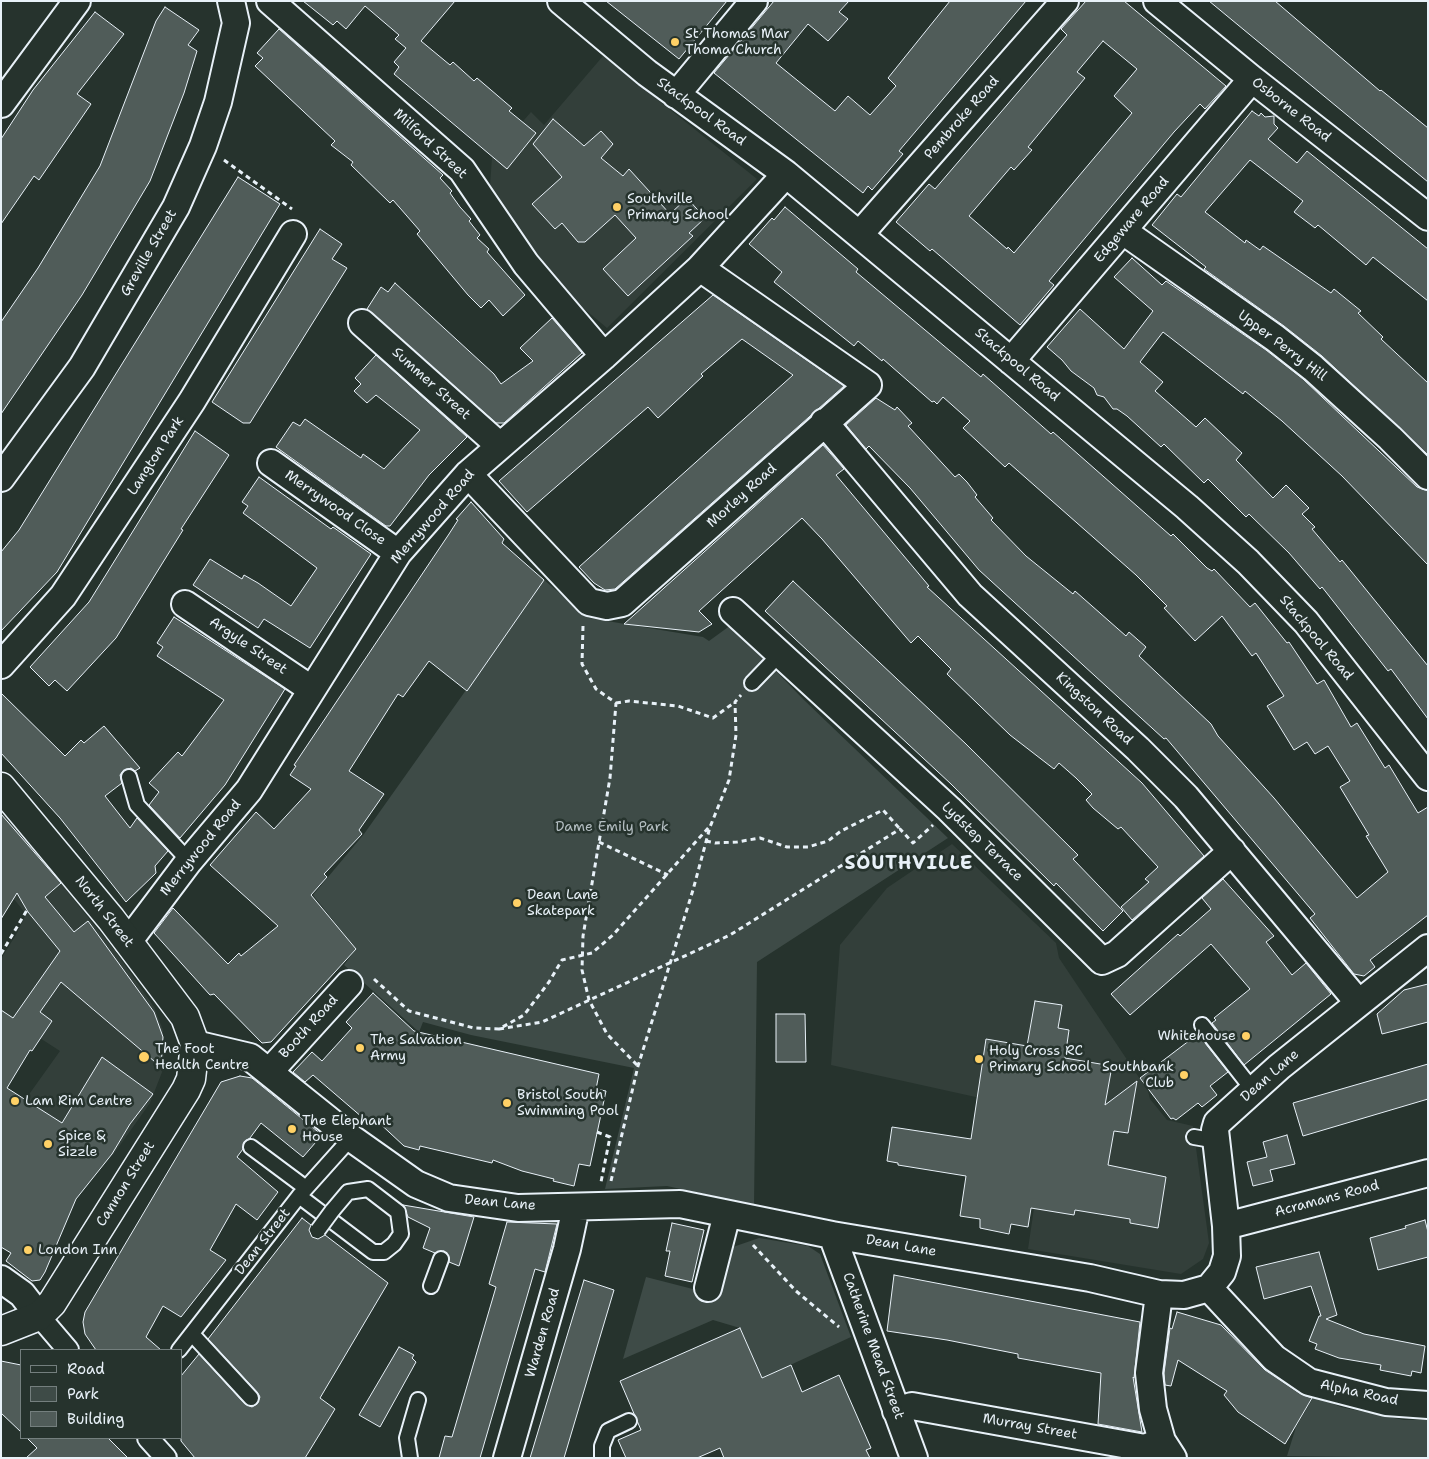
<!DOCTYPE html>
<style>
body{margin:0}
#map{position:relative;width:1429px;height:1459px;overflow:hidden;background:#26332d;font-family:"Shantell Sans",sans-serif}
canvas{display:block}
.frame{position:absolute;inset:0;border:2px solid #e8f1f8;pointer-events:none}
.legend{position:absolute;left:20px;top:1349px;width:162px;height:90px;box-sizing:border-box;background:#26332d;border:1px solid #747f7e;margin:0;padding:6px 9px;list-style:none;font-size:15px;color:#e8f1f8}
.legend li{display:flex;align-items:center;gap:10px;height:25px}
.legend b{width:25px;border:1px solid #747f7e}
</style>
<div id="map">
<canvas width="1429" height="1459"></canvas>
<div class="frame"></div>
<ul class="legend">
<li><b style="height:6px;background:#26332d"></b>Road</li>
<li><b style="height:14px;background:#3e4b47"></b>Park</li>
<li><b style="height:14px;background:#505c59"></b>Building</li>
</ul>
</div>
<script>
const c = document.querySelector('canvas').getContext('2d');
c.lineJoin = 'round';
function fillPath(path, color) { c.fillStyle = color; c.fill(path, 'evenodd'); }
const shape = rows => new Path2D(rows.map(r => 'M' + r).join(''));
function trace(path, color, width, dash) { c.strokeStyle = color; c.lineWidth = width; c.lineCap = dash ? 'butt' : 'round'; c.setLineDash(dash || []); c.stroke(path); }
function write(font, color, halo, rows, align = 'center') {
  c.font = font + ' "Shantell Sans",sans-serif'; c.lineWidth = 5; c.setLineDash([]); c.textBaseline = 'middle'; c.strokeStyle = halo; c.fillStyle = color; for (const [text, x, y, turn = 0] of rows) {
    c.save(); c.translate(x, y); c.rotate((+turn || 0) * Math.PI / 180); c.textAlign = isNaN(turn) ? turn : align; if (halo) c.strokeText(text, 0, 0); c.fillText(text, 0, 0); c.restore();
  }
}
fillPath(shape([
 [603,56,757,179,607,328,576,302,551,274,490,186,492,157,531,112,544,125],
 [1,809,116,952,154,1007,163,1030,164,1067,150,1103,113,1155,25,1100,60,1051,1,1013,1,959,17,933,26,914,1,883],
 [952,844,1056,943,1059,958,1148,1091,1150,1099,1167,1120,1193,1126,1209,1243,1203,1259,1181,1274,1028,1249,1048,1113,831,1065,840,945,887,888]
]), '#333f3a');
fillPath(shape([
 [544,580,589,618,703,637,709,641,731,625,804,700,948,838,757,962,754,1205,667,1186,605,1189,634,1068,471,1035,423,1022,419,1032,344,965,356,949,313,895,364,834],
 [759,1238,808,1246,820,1254,851,1337,762,1378,740,1328,713,1320,623,1359,646,1277,720,1296,733,1247],
 [1314,1396,1341,1407,1365,1412,1404,1420,1428,1420,1427,1458,1287,1456,1296,1427]
]), '#3e4b47');
const building = shape([
 [303,1,455,1,421,41,450,65,453,62,474,81,477,78,512,108,509,111,536,133,507,169,394,74,399,67,394,62,406,48,395,39,399,35,365,6,346,29,337,21,333,25,303,1],
 [606,1,727,1,679,59,606,1],
 [774,1,849,1,839,12,848,19,828,41,808,24,776,63,835,111,848,96,870,115,896,86,888,78,950,1,1026,1,899,151,903,154,872,190,868,186,863,193,714,73,774,1],
 [1086,1,1124,1,1226,86,1205,109,1200,104,1174,132,1049,281,1054,285,1020,325,932,249,930,251,896,222,929,184,935,189,1067,35,1061,29,1086,1],
 [1103,41,1137,69,1114,96,1132,113,1014,253,1008,247,1007,249,969,216,1011,167,1014,170,1032,150,1028,147,1085,78,1077,72,1103,41],
 [1209,1,1275,1,1380,91,1381,90,1428,128,1428,182,1209,1],
 [165,7,199,30,188,45,197,51,184,93,150,181,82,295,1,414,1,322,38,268,100,166,156,21,165,7],
 [95,12,124,34,77,94,91,104,39,180,34,176,1,224,1,139,33,90,95,12],
 [279,29,443,175,440,178,452,191,450,193,460,207,471,219,469,221,480,235,477,238,489,249,487,252,525,295,503,316,489,300,481,308,468,295,417,234,420,231,393,200,390,203,351,165,353,162,331,145,335,141,255,66,263,58,257,53,279,29],
 [1252,111,1259,116,1261,113,1265,117,1274,116,1274,124,1278,128,1268,139,1297,163,1307,151,1428,249,1428,301,1373,257,1366,265,1318,225,1315,228,1294,212,1303,201,1250,160,1205,212,1245,243,1246,240,1260,250,1263,246,1331,293,1334,289,1361,311,1358,313,1383,337,1381,339,1428,383,1428,455,1322,356,1284,326,1204,269,1206,267,1152,225,1177,194,1181,197,1252,111],
 [553,119,584,146,601,131,613,144,601,158,623,176,629,169,670,214,687,198,705,218,689,233,693,236,628,296,603,269,636,238,615,215,585,242,578,242,562,223,555,229,532,204,562,177,533,144,553,119],
 [238,177,280,204,57,572,1,631,1,552,19,530,238,177],
 [785,207,858,269,856,272,981,377,983,374,1051,434,1053,432,1171,536,1173,534,1207,568,1212,571,1214,569,1250,607,1255,603,1287,643,1289,642,1317,684,1324,680,1351,727,1357,723,1385,768,1389,765,1418,813,1428,807,1428,915,1370,960,1375,967,1364,976,1354,974,1310,918,1315,914,1166,738,1164,739,979,570,910,488,869,446,866,449,846,425,876,398,895,410,897,407,912,423,908,426,955,477,959,474,967,482,977,495,975,497,993,518,991,520,1026,556,1073,594,1075,591,1126,636,1129,632,1146,647,1139,656,1211,724,1218,736,1274,798,1357,898,1388,872,1366,836,1369,835,1340,787,1350,781,1328,746,1315,754,1307,742,1294,750,1267,706,1284,696,1256,653,1252,656,1222,616,1195,641,1164,608,1167,606,1136,575,1009,463,1005,467,963,428,970,421,943,397,937,404,934,401,932,402,883,359,882,361,858,341,854,346,774,282,782,272,749,244,772,218,774,220,785,207],
 [320,229,342,244,332,259,347,268,250,423,243,423,212,402,320,229],
 [1132,258,1162,285,1166,281,1266,350,1303,379,1417,487,1428,491,1428,565,1342,476,1282,421,1245,391,1243,394,1163,332,1140,362,1163,382,1155,391,1196,427,1205,418,1242,453,1236,460,1273,498,1286,485,1309,508,1302,514,1315,527,1312,529,1340,562,1342,560,1428,666,1428,719,1391,669,1388,671,1322,587,1320,589,1289,553,1249,514,1246,517,1208,479,1204,483,1164,444,1161,447,1127,416,1117,409,1113,409,1104,397,1097,395,1094,388,1071,371,1062,360,1047,347,1080,309,1124,349,1153,311,1114,277,1132,258],
 [395,283,494,374,501,384,533,361,520,348,552,318,582,353,504,423,496,423,367,309,381,287,388,292,395,283],
 [713,295,844,386,615,589,605,590,594,583,579,567,793,375,742,339,701,374,703,376,658,418,648,407,527,512,499,481,713,295],
 [376,355,467,437,429,475,390,526,386,526,276,447,293,422,300,426,305,419,361,458,363,454,384,469,420,430,376,395,367,403,354,391,361,384,355,378,376,355],
 [195,431,229,455,181,529,183,530,116,638,67,691,55,680,49,686,30,667,89,602,195,431],
 [823,445,844,469,836,475,929,586,927,587,1142,783,1204,856,1132,920,1121,907,1149,882,1145,879,1158,867,1121,827,1118,829,1093,808,1086,800,1092,794,1076,778,1059,763,1054,769,1010,735,947,674,951,669,918,636,911,643,822,539,802,518,699,611,712,624,699,632,624,624,823,445],
 [259,477,331,529,333,527,371,554,310,648,264,619,258,628,193,585,210,559,242,579,244,575,258,583,291,606,317,568,243,513,248,506,242,502,259,477],
 [471,502,504,539,502,543,544,580,467,691,429,661,403,697,398,694,349,771,384,794,359,830,362,834,324,874,327,877,311,895,356,949,271,1042,262,1043,214,994,210,995,154,933,173,908,228,964,239,953,241,956,278,926,210,865,256,812,274,829,311,789,290,775,296,766,294,765,449,534,458,520,456,519,471,502],
 [793,581,966,744,1078,855,1073,859,1123,911,1103,931,1056,883,1054,886,951,784,765,611,793,581],
 [174,617,285,689,225,785,180,838,149,805,159,792,149,783,178,752,182,756,224,700,157,656,163,647,157,643,174,617],
 [1,693,65,756,81,740,84,743,104,726,140,768,135,771,131,768,123,771,120,775,122,783,105,796,130,828,137,818,168,851,155,866,156,873,126,902,60,818,1,753,1,693],
 [1,814,61,883,45,897,74,932,88,921,154,1012,163,1037,161,1067,61,982,40,1012,52,1021,32,1051,30,1050,7,1088,62,1123,102,1057,153,1094,130,1124,112,1154,76,1199,45,1272,40,1280,32,1281,6,1261,11,1253,1,1247,1,1010,13,1018,60,951,28,912,17,893,1,919,1,814],
 [1223,879,1274,936,1266,942,1292,975,1306,963,1331,994,1244,1065,1212,1023,1216,1020,1214,1018,1250,989,1211,944,1130,1015,1111,994,1178,934,1180,936,1211,909,1202,898,1223,879],
 [1428,984,1428,1022,1382,1034,1377,1014,1404,990,1428,984],
 [373,993,414,1031,599,1074,596,1089,606,1091,590,1166,579,1164,574,1186,553,1181,554,1179,522,1171,493,1160,492,1163,420,1146,419,1150,404,1146,375,1119,370,1124,313,1075,305,1082,293,1072,312,1052,322,1061,352,1028,346,1022,373,993],
 [1035,1001,1062,1005,1058,1028,1069,1030,1065,1058,1112,1066,1105,1105,1137,1081,1128,1133,1114,1131,1108,1165,1166,1177,1158,1228,1130,1223,1130,1219,1075,1210,1074,1215,1031,1208,1028,1227,1011,1224,1009,1234,980,1228,980,1219,960,1216,966,1176,898,1165,898,1163,887,1161,892,1127,971,1139,986,1039,1027,1046,1035,1001],
 [776,1014,805,1014,806,1062,776,1062,776,1014],
 [1198,1034,1228,1072,1210,1086,1217,1095,1202,1107,1198,1103,1176,1120,1173,1118,1171,1119,1140,1078,1198,1034],
 [1428,1064,1428,1099,1303,1136,1293,1103,1428,1064],
 [240,1076,252,1078,322,1135,303,1157,261,1123,250,1138,244,1142,243,1149,237,1157,278,1192,257,1220,236,1204,210,1250,226,1260,181,1317,163,1306,146,1337,161,1350,96,1350,85,1334,83,1322,85,1312,221,1082,240,1076],
 [1287,1135,1295,1164,1270,1170,1273,1181,1253,1186,1247,1162,1267,1157,1263,1142,1287,1135],
 [403,1205,474,1217,459,1266,449,1262,449,1257,444,1251,435,1253,423,1248,430,1228,408,1217,403,1205],
 [302,1218,311,1225,309,1230,312,1237,318,1239,325,1235,388,1283,320,1398,335,1409,305,1458,195,1458,181,1441,181,1376,199,1354,245,1404,252,1407,257,1404,260,1397,257,1392,208,1339,302,1218],
 [1425,1220,1428,1232,1428,1257,1378,1270,1370,1238,1406,1228,1405,1226,1425,1220],
 [507,1222,557,1224,545,1272,535,1269,480,1458,439,1458,445,1436,452,1437,496,1287,489,1284,507,1222],
 [672,1223,704,1230,692,1282,665,1276,670,1251,666,1251,672,1223],
 [1319,1252,1337,1315,1326,1319,1364,1334,1425,1346,1421,1373,1412,1371,1411,1376,1380,1370,1381,1365,1339,1358,1315,1349,1317,1344,1309,1341,1319,1316,1321,1316,1311,1286,1264,1299,1256,1267,1319,1252],
 [894,1275,1140,1322,1134,1378,1133,1377,1142,1432,1098,1424,1101,1373,1018,1358,1018,1354,947,1340,887,1331,894,1275],
 [584,1280,614,1290,564,1458,530,1458,584,1280],
 [1177,1312,1221,1325,1265,1370,1301,1394,1312,1398,1285,1444,1238,1412,1224,1395,1227,1391,1178,1360,1171,1386,1165,1385,1164,1373,1170,1328,1172,1329,1177,1312],
 [740,1328,762,1378,791,1365,802,1392,839,1375,871,1448,866,1450,870,1458,724,1458,720,1448,697,1458,626,1458,618,1440,641,1430,620,1381,740,1328],
 [399,1347,414,1355,412,1358,416,1362,380,1427,359,1415,399,1347],
 [1,1361,21,1365,21,1432,1,1413,1,1361],
 [27,1438,108,1438,128,1458,26,1458,37,1448,27,1438]
]);
fillPath(building, '#505c59');
trace(building, '#e8f1f8', 1);
const service = shape([
 [752,683,779,655],
 [129,777,137,805,189,861],
 [1202,1025,1253,1090],
 [1194,1137,1217,1141],
 [251,1147,306,1188],
 [299,1196,373,1252,384,1252,394,1244,401,1234,398,1212,368,1189,348,1192,332,1211],
 [431,1286,441,1259],
 [192,1334,251,1398],
 [179,1350,299,1196,351,1138],
 [410,1458,407,1438,418,1400],
 [602,1458,602,1446,608,1431,629,1421]
]);
const pedestrian = shape([
 [39,1316,68,1350],
 [148,1438,166,1458]
]);
const minor = shape([
 [270,1,462,170,526,264,604,356],
 [561,1,647,73,786,174,1187,507,1248,562,1306,622,1428,777],
 [1157,1,1252,79,1428,217],
 [676,95,754,1],
 [1,104,77,1],
 [1123,231,1275,338,1313,368,1390,438,1428,476],
 [860,234,1065,1],
 [362,323,500,446],
 [1011,361,1252,79],
 [824,422,970,595,1138,749,1186,797,1358,1002],
 [271,463,398,553],
 [468,474,589,602,607,606,622,603,868,385,700,268],
 [1,478,82,367,176,207,203,146,218,102,236,23,231,1],
 [185,604,311,689],
 [733,611,949,809,1102,961,1117,954,1232,851],
 [1,665,63,596,192,401,293,234],
 [128,942,189,861,249,790,398,553,468,474,604,356,700,268,786,174],
 [195,1044,250,1057,351,1138,416,1184,449,1198,518,1208,680,1204,832,1235,1090,1278,1159,1294,1184,1295,1209,1288,1222,1272,1227,1256,1226,1226,1215,1130,1217,1123,1279,1067,1428,948],
 [270,1071,349,984],
 [1226,1226,1428,1173],
 [832,1235,914,1458],
 [1,1279,22,1294,39,1316],
 [708,1288,727,1214],
 [1209,1288,1274,1358,1309,1382,1386,1402,1428,1405],
 [1159,1294,1149,1373,1153,1409,1162,1441,1173,1458],
 [896,1411,912,1406,1145,1448,1162,1441],
 [507,1458,567,1249,576,1207]
]);
const secondary = shape([
 [1,787,111,919,185,1017,195,1044,191,1079,186,1090,52,1303,39,1316,1,1331]
]);
trace(service, '#e8f1f8', 18);
trace(pedestrian, '#e8f1f8', 24);
trace(minor, '#e8f1f8', 30);
trace(secondary, '#e8f1f8', 31);
trace(shape([
 [224,160,292,209],
 [583,626,582,664,596,689,616,703,610,778,583,936,582,970,589,1000,607,1034,638,1066],
 [616,703,629,701,678,706,713,718,735,702],
 [706,841,715,843,737,842,760,838,787,847,808,847,828,841,841,831,883,810,900,829],
 [599,842,668,875],
 [1,954,27,910],
 [374,979,409,1011,474,1028,499,1029,524,1015,549,982,562,960,592,953,613,935,709,827],
 [499,1029,542,1022,730,935,900,829,913,843,933,825],
 [597,1132,610,1137,601,1182],
 [611,1181,638,1066,693,890,710,827,729,780,736,735,735,702,741,695],
 [753,1245,796,1291,839,1327]
]), '#e8f1f8', 3, [5, 4]);
trace(service, '#26332d', 14);
trace(pedestrian, '#26332d', 20);
trace(minor, '#26332d', 26);
trace(secondary, '#26332d', 28);
const serviceBridge = shape([
 [318,1230,332,1211]
]);
trace(serviceBridge, '#e8f1f8', 18, []);
trace(serviceBridge, '#26332d', 14);
for (const [x, y, r, color] of [
 [675,42,5,"#ffd166"],
 [617,207,5,"#ffd166"],
 [517,903,5,"#ffd166"],
 [1246,1036,5,"#ffd166"],
 [360,1048,5,"#ffd166"],
 [144,1057,6,"#ffd166"],
 [979,1059,5,"#ffd166"],
 [1184,1075,5,"#ffd166"],
 [15,1101,5,"#ffd166"],
 [507,1103,5,"#ffd166"],
 [292,1129,5,"#ffd166"],
 [48,1144,5,"#ffd166"],
 [28,1250,5,"#ffd166"]
]) { const dot = new Path2D(); dot.arc(x, y, r, 0, 2 * Math.PI); c.fillStyle = color; c.fill(dot); trace(dot, '#26332d', 2); }
write('14px', '#e8f1f8', '#26332d', [
 ["St Thomas Mar",685,34],
 ["Thoma Church",685,50],
 ["Southville",627,199],
 ["Primary School",627,215],
 ["Dean Lane",527,895],
 ["Skatepark",527,911],
 ["Whitehouse",1236,1036,"right"],
 ["The Salvation",370,1040],
 ["Army",370,1056],
 ["The Foot",155,1049],
 ["Health Centre",155,1065],
 ["Holy Cross RC",989,1051],
 ["Primary School",989,1067],
 ["Southbank",1174,1067,"right"],
 ["Club",1174,1083,"right"],
 ["Bristol South",517,1095],
 ["Swimming Pool",517,1111],
 ["Lam Rim Centre",25,1101],
 ["The Elephant",302,1121],
 ["House",302,1137],
 ["Spice &",58,1136],
 ["Sizzle",58,1152],
 ["London Inn",38,1250]
], 'left');
write('14px', '#e8f1f8', '#26332d', [
 ["Osborne Road",1291,110,38],
 ["Stackpool Road",701,112,36],
 ["Pembroke Road",962,118,-49],
 ["Milford Street",430,144,43],
 ["Edgeware Road",1132,220,-50],
 ["Greville Street",149,253,-60],
 ["Upper Perry Hill",1282,346,37],
 ["Stackpool Road",1017,365,40],
 ["Summer Street",431,384,42],
 ["Langton Park",156,456,-57],
 ["Morley Road",742,496,-42],
 ["Merrywood Close",335,508,35],
 ["Merrywood Road",433,517,-49],
 ["Stackpool Road",1316,638,50],
 ["Argyle Street",248,646,34],
 ["Kingston Road",1094,709,43],
 ["Lydstep Terrace",982,842,44],
 ["Merrywood Road",201,848,-51],
 ["North Street",104,912,52],
 ["Booth Road",309,1027,-48],
 ["Dean Lane",1270,1076,-41],
 ["Cannon Street",126,1184,-58],
 ["Acramans Road",1327,1199,-15],
 ["Dean Lane",500,1203,5],
 ["Dean Street",263,1242,-52],
 ["Dean Lane",901,1246,10],
 ["Warden Road",543,1333,-74],
 ["Catherine Mead Street",873,1346,70],
 ["Alpha Road",1359,1393,12],
 ["Murray Street",1030,1427,10]
]);
write('14px', '#b5bfc3', '#26332d', [
 ["Dame Emily Park",612,827]
]);
c.letterSpacing = '1px';
write('bold 19px', '#e8f1f8', '#26332d', [
 ["SOUTHVILLE",909,864]
]);
c.letterSpacing = '0px';
</script>
